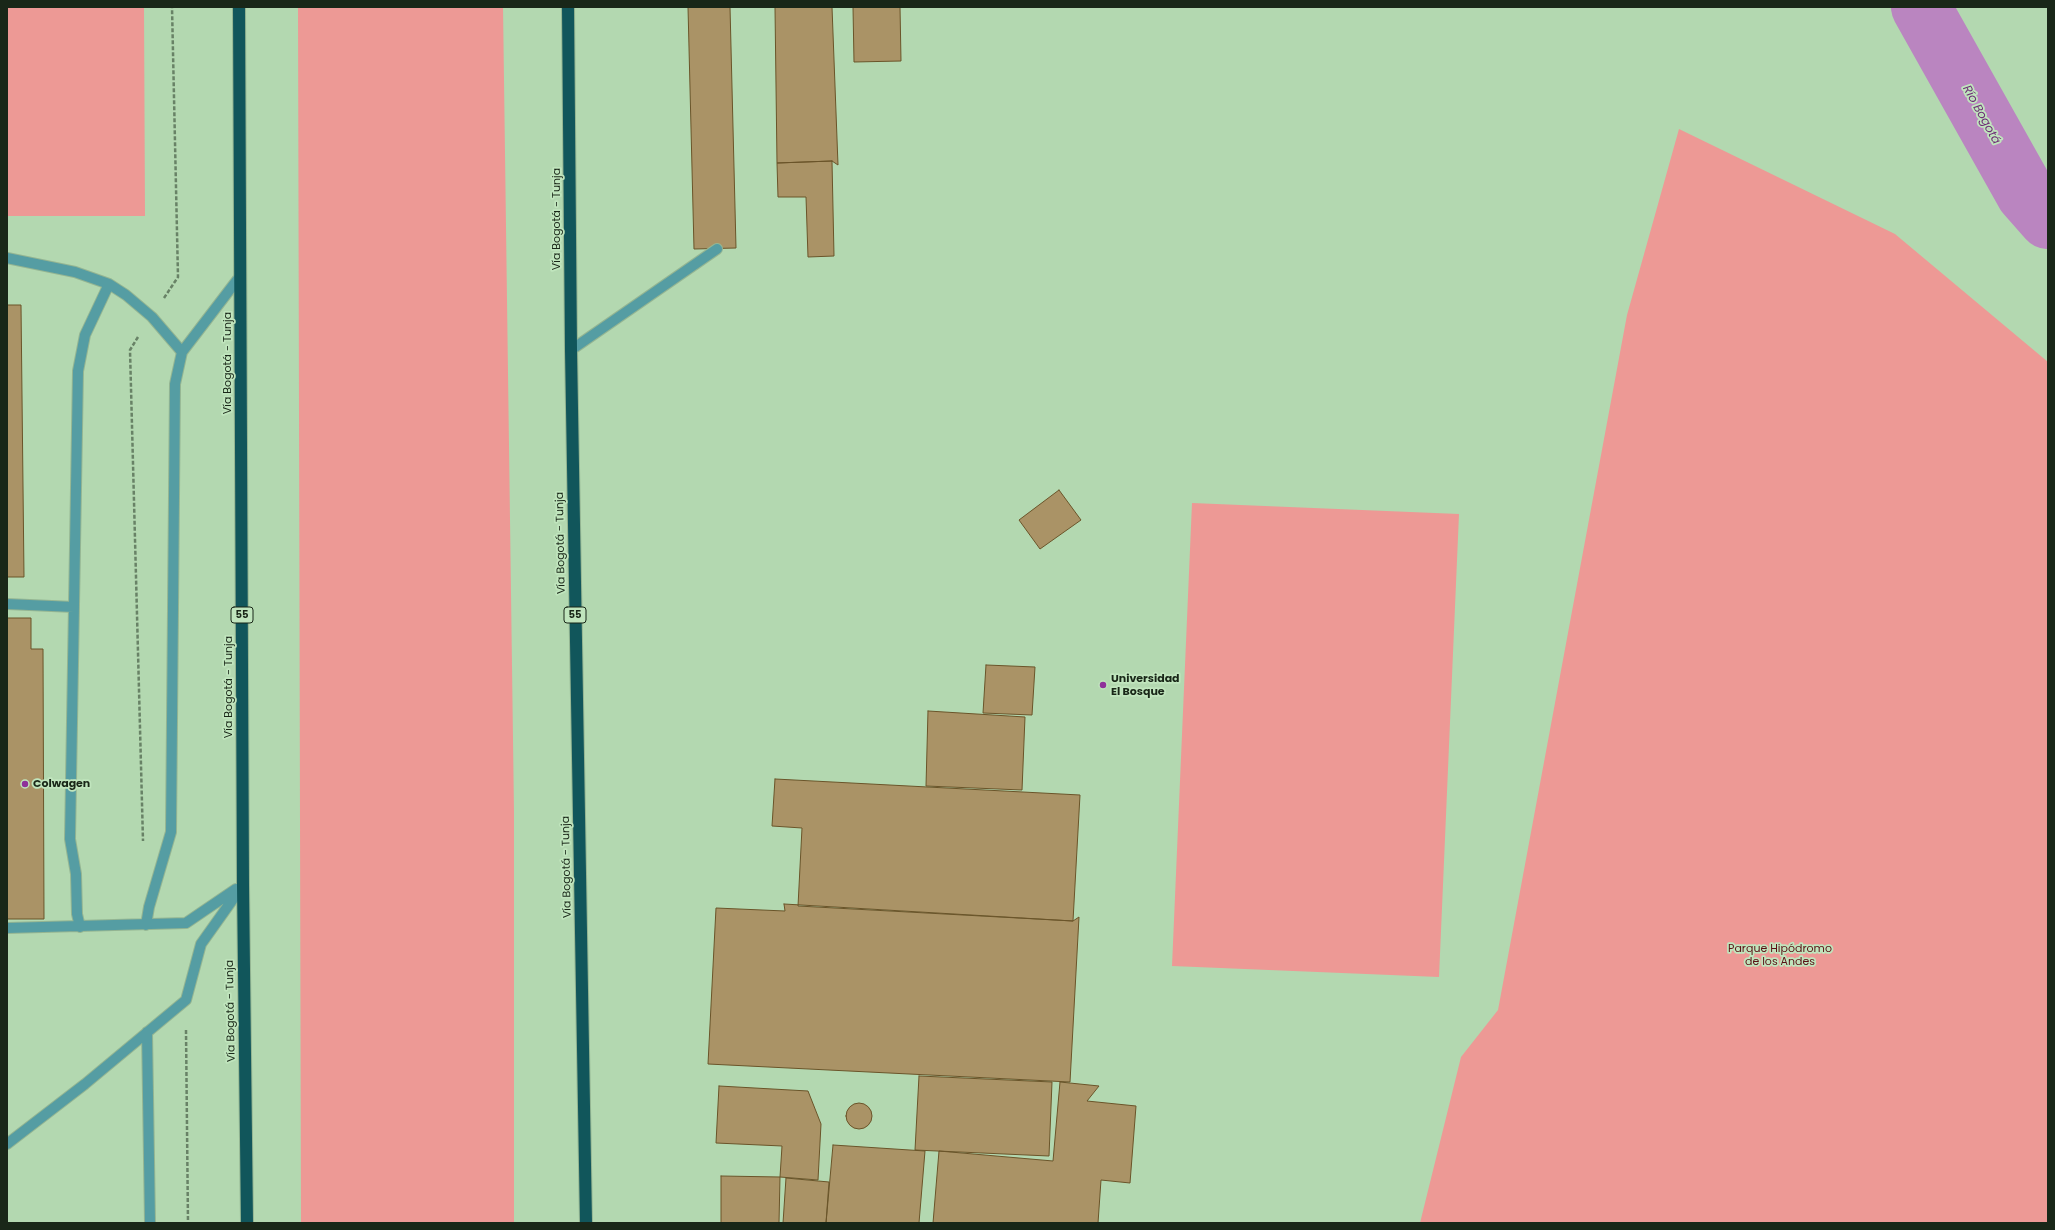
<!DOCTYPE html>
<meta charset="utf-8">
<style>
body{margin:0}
#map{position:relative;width:2055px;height:1230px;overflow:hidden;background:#b3d8b0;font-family:Poppins,sans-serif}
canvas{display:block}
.frame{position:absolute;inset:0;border:8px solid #192718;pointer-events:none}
</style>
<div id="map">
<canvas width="2055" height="1230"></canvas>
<div class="frame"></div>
</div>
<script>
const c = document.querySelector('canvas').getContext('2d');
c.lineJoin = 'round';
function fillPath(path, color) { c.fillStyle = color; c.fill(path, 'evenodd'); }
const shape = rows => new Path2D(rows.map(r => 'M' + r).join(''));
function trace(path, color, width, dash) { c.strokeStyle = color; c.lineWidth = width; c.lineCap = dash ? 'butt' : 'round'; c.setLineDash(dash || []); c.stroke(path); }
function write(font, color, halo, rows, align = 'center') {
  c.font = font + ' Poppins,sans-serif'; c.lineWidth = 3.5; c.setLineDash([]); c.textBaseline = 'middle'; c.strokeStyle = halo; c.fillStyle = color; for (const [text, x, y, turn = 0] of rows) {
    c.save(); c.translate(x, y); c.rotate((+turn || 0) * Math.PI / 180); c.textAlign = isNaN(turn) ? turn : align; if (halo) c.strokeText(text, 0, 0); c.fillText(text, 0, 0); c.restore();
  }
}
fillPath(shape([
 [7,7,144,7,145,216,7,216],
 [298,7,503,7,514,812,514,1223,301,1223],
 [1679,129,1895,234,2048,362,2048,1223,1420,1223,1461,1057,1498,1010,1627,315],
 [1192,503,1459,514,1439,977,1172,966]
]), '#ed9995');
trace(shape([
 [1921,7,2026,194,2048,219]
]), '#ba85c0', 60);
const building = shape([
 [688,7,730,7,736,248,694,249,688,7],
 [775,7,832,7,838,165,832,161,777,163,775,7],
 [853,7,900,7,901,61,854,62,853,7],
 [832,161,834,256,808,257,806,197,778,197,777,163,832,161],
 [7,305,21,305,24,577,7,577,7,305],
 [1059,490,1081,520,1040,549,1019,520,1059,490],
 [7,618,31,618,31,649,43,649,44,919,7,919,7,618],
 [986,665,1035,667,1032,715,983,713,986,665],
 [928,711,1025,717,1022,790,926,786,928,711],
 [775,779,1080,795,1073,921,798,906,802,828,772,826,775,779],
 [784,904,1073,921,1079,917,1070,1082,708,1064,716,908,785,911,784,904],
 [919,1076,1052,1082,1049,1156,915,1150,919,1076],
 [1060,1082,1099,1086,1087,1101,1136,1106,1130,1183,1101,1180,1098,1223,933,1223,939,1151,1053,1161,1060,1082],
 [719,1086,808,1091,821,1124,818,1180,780,1177,782,1146,716,1143,719,1086],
 '846 1116a13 13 0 1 1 26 0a13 13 0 1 1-26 0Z',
 [833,1145,925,1151,919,1223,826,1223,833,1145],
 [721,1176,780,1177,779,1223,721,1223,721,1176],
 [786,1178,829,1182,826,1223,783,1223,786,1178]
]);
fillPath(building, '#aa9366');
trace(building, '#6a5429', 1);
const lane = shape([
 [7,258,75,272,109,284,126,295,152,317,182,352,175,384,171,832,149,907,146,925],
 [571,350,717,249],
 [182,352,241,275],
 [7,604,74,607],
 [80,927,77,914,76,874,70,839,78,371,85,335,109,284],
 [7,928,186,923,236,889],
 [147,1032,150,1223],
 [7,1144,85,1084,186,1000,201,944,243,885]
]);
const highway = shape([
 [239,7,243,885,247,1223],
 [568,7,571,350,586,1223]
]);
trace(lane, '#94b592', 12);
trace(highway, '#94b592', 14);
trace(shape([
 [164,298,178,277,172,7],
 [138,337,130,350,143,841],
 [186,1030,188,1223]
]), '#688266', 2.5, [4, 2]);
trace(lane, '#559da3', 10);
trace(highway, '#11565b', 12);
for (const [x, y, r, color] of [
 [1103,685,4,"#8f319a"],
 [25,784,4,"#8f319a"]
]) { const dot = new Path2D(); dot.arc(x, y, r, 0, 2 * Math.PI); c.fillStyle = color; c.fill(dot); trace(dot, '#c0e5bd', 1.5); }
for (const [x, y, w] of [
 [242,615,22],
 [575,615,22]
]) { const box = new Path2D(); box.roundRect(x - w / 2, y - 8, w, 16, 3); c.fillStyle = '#c0e5bd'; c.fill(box); trace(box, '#192718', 1); }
write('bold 10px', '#192718', null, [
 ["55",242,615],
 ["55",575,615]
]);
write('11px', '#192718', '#c0e5bd', [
 ["Vía Bogotá - Tunja",557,219,-90],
 ["Vía Bogotá - Tunja",228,363,-90],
 ["Vía Bogotá - Tunja",561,543,-91],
 ["Vía Bogotá - Tunja",229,687,-90],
 ["Vía Bogotá - Tunja",567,867,-91],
 ["Vía Bogotá - Tunja",231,1011,-91]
]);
write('bold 11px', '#192718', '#c0e5bd', [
 ["Universidad",1111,679],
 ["El Bosque",1111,692],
 ["Colwagen",33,784]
], 'left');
write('11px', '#5a1015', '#c0e5bd', [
 ["Parque Hipódromo",1780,949],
 ["de los Andes",1780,962]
]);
write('italic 12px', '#6f2f77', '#c0e5bd', [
 ["Río Bogotá",1981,115,61]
]);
</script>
